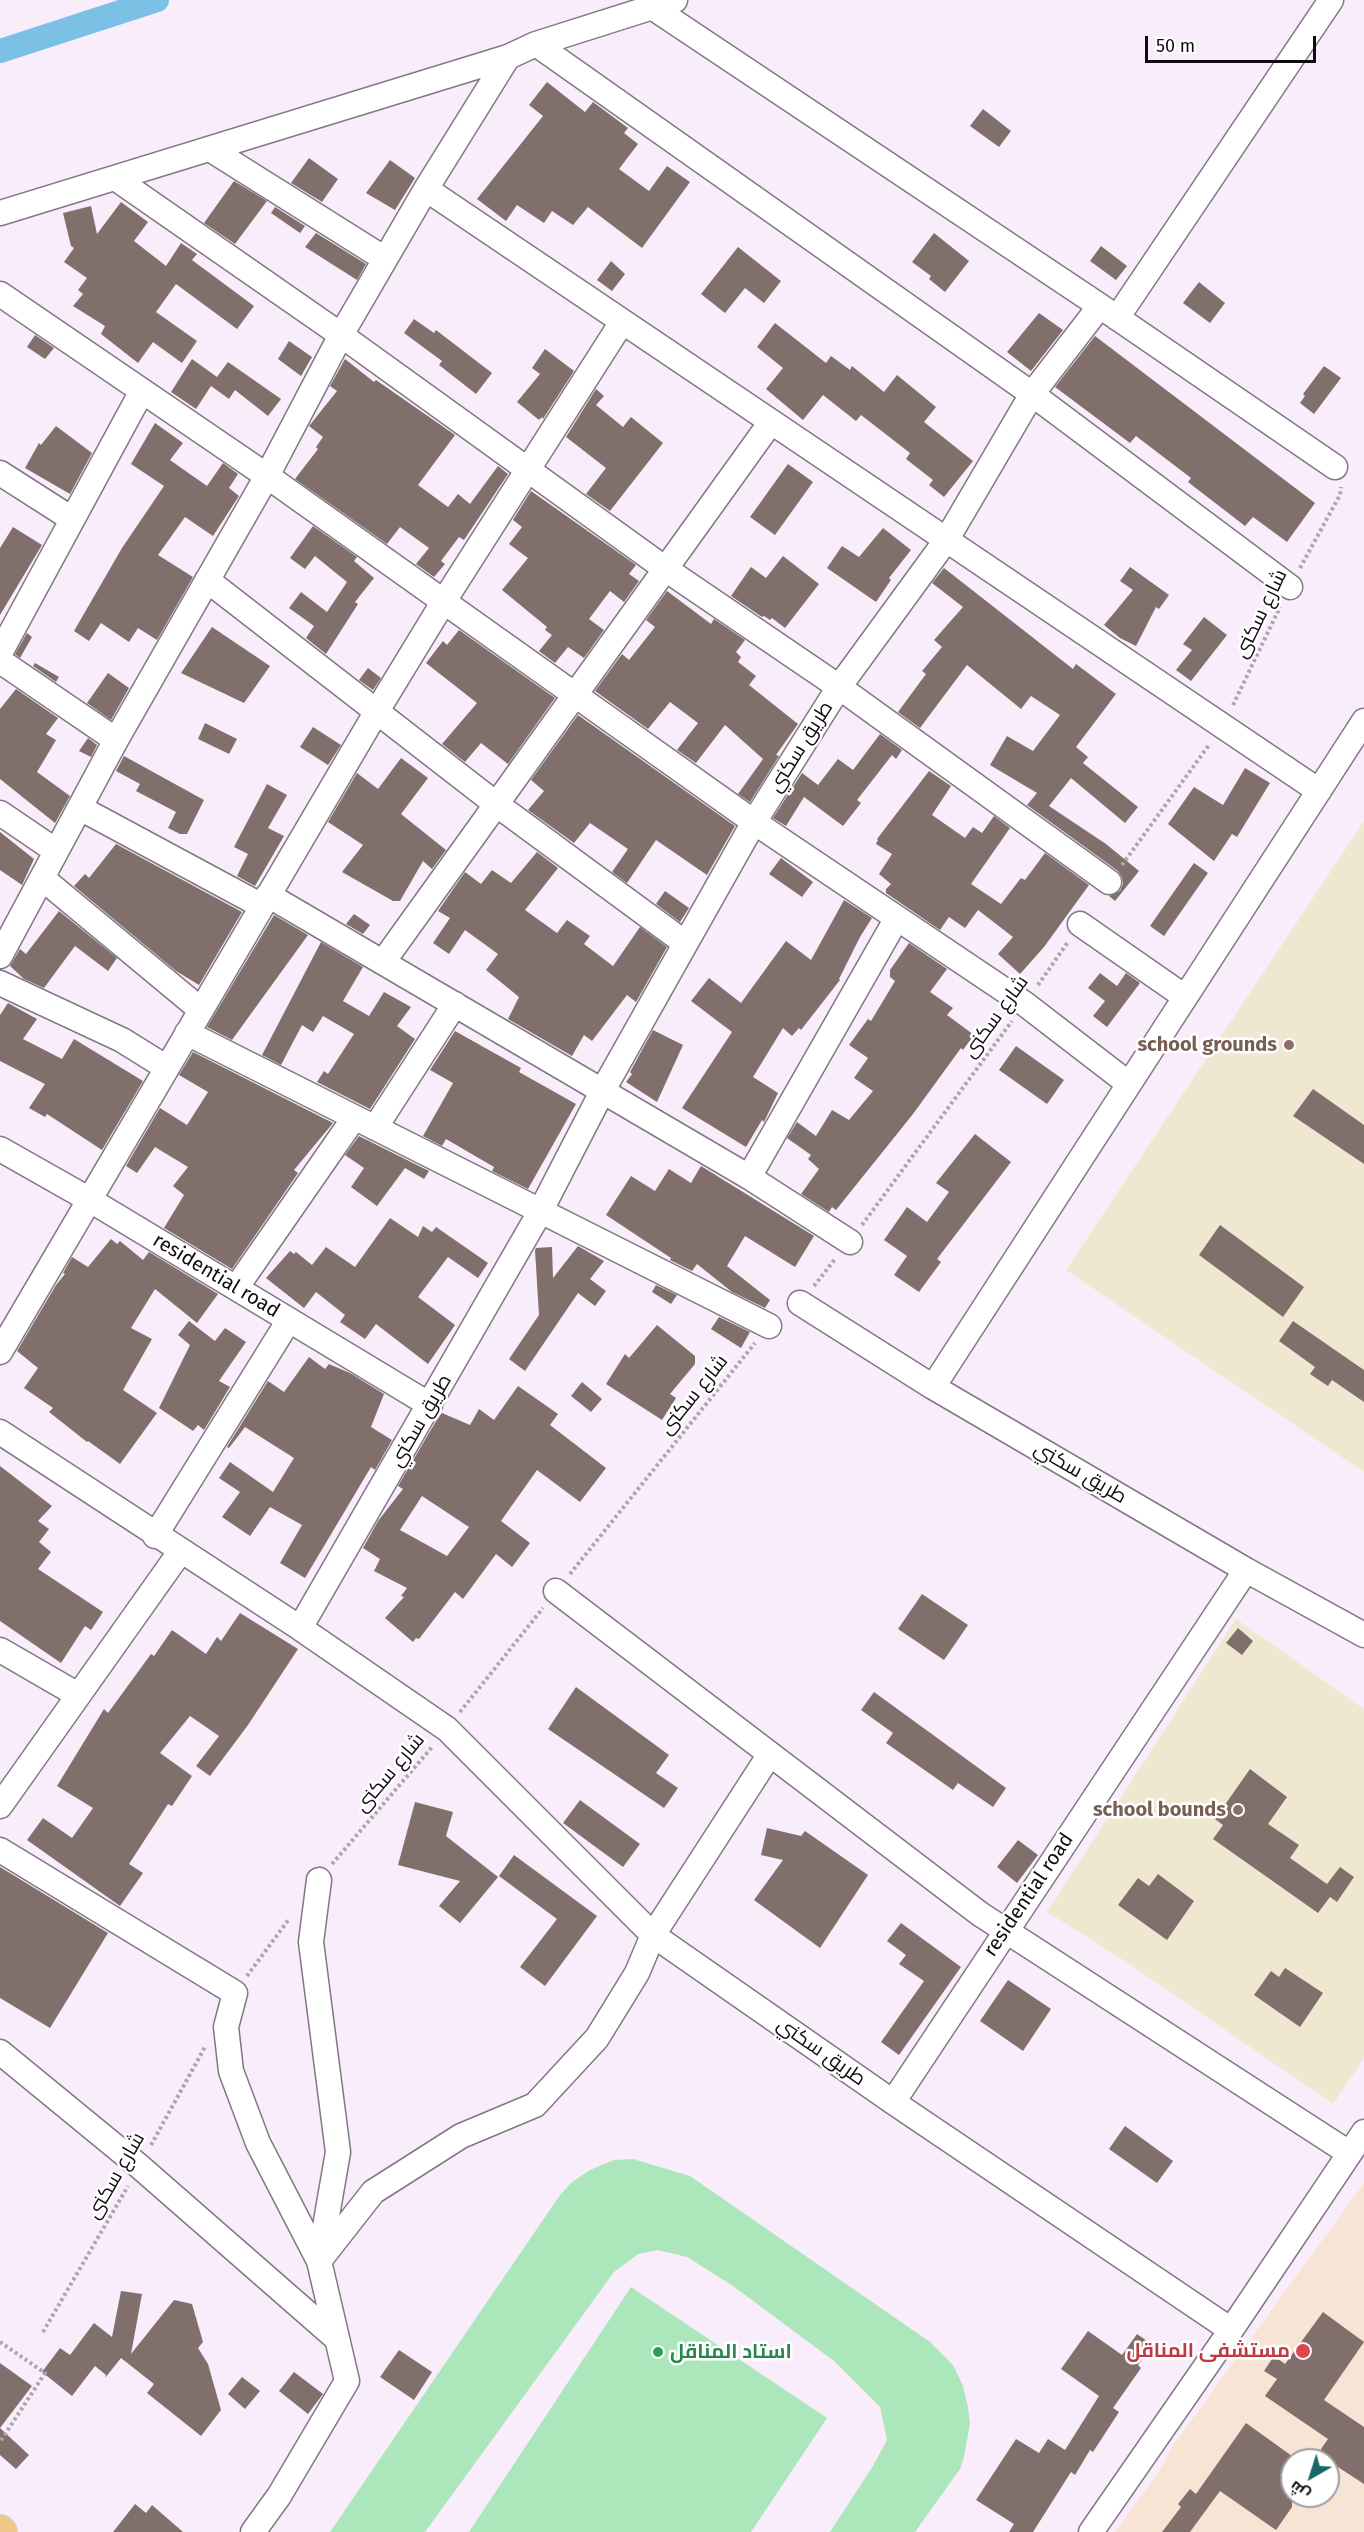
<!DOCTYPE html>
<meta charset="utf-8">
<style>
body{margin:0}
#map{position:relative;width:1364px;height:2532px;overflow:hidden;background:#f9edfb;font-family:"Fira Sans",Cairo,sans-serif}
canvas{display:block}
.north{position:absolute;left:1280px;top:2448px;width:60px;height:60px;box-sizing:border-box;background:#fff;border:2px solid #9f9d9f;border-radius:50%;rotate:219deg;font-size:16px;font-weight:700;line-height:24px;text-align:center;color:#0f0b10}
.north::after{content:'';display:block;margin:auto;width:21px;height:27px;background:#19676c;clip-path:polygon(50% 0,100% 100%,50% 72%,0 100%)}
.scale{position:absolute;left:1145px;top:36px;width:171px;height:27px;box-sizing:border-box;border:3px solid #0f0b10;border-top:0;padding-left:8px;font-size:18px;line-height:21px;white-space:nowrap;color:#0f0b10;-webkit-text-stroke:4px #fff;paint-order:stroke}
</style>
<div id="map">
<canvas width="1364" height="2532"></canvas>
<div class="north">ش</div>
<div class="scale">50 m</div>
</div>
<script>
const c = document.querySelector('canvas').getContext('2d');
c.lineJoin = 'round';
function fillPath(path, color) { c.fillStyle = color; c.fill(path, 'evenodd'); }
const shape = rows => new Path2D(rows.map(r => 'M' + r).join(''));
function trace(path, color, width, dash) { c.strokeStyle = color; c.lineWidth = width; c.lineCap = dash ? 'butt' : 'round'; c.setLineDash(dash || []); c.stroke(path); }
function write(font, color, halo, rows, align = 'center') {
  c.font = font + ' "Fira Sans",Cairo,sans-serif'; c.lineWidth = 5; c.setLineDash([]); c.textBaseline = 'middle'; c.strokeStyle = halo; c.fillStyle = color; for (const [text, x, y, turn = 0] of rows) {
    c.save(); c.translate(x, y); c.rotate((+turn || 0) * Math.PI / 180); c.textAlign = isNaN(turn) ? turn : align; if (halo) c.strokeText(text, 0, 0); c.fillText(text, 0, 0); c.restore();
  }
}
fillPath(shape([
 [1364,821,1364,1472,1066,1270],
 [1236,1619,1364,1709,1364,2058,1333,2104,1128,1963,1047,1912]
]), '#f0e7d1');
fillPath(shape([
 [1364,2183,1364,2532,1115,2532,1158,2473,1174,2444],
 [1292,2460,1328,2460,1328,2496,1292,2496]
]), '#f7e4d4');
fillPath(shape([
 [633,2159,690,2176,930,2342,953,2365,963,2386,968,2407,970,2424,964,2457,960,2469,915,2532,830,2532,873,2466,887,2440,880,2407,834,2361,733,2286,687,2257,658,2250,638,2254,614,2272,425,2532,330,2532,560,2195,572,2182,590,2170,614,2160],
 [631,2287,827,2418,751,2532,469,2532]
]), '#ace6bb');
trace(shape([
 [0,51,157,0]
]), '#7bc1e5', 24);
fillPath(shape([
 [547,82,585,112,593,102,628,128,624,133,638,144,619,169,649,191,667,166,690,182,642,248,588,207,573,225,552,211,544,223,517,205,506,221,477,199,543,116,529,105],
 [983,109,1011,131,999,147,970,126],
 [309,158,338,179,322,202,291,183],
 [390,160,415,178,395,210,366,193],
 [234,181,267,201,235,244,204,223],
 [121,202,148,222,134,241,166,266,181,243,197,254,192,260,254,306,237,329,176,284,156,312,197,341,182,363,153,342,138,363,101,334,105,326,73,306,83,294,78,290,87,278,64,262,74,248,71,246,63,213,91,206,97,234],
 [275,207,305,226,300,233,271,213],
 [316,233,366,264,357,280,305,247],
 [934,233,969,261,945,292,929,279,931,276,912,262],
 [1101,246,1127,266,1116,280,1090,261],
 [738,247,781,281,764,303,745,288,725,313,701,294],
 [611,261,625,274,612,291,597,280],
 [1199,282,1225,303,1210,323,1183,303],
 [1039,313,1063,330,1031,371,1007,352],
 [414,319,434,333,436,330,492,373,476,394,439,365,442,361,404,333],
 [775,323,826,363,831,356,850,370,852,366,884,392,897,375,936,407,924,422,973,461,944,497,929,485,933,480,906,459,910,453,861,415,856,421,823,395,803,420,766,389,783,368,757,347],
 [35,335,54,348,45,359,27,347],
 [1095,336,1315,503,1287,542,1253,517,1245,526,1188,482,1191,478,1136,436,1130,443,1055,387],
 [289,341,312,357,301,376,278,359],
 [545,349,574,371,543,419,542,417,539,420,517,402,540,374,532,368],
 [192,359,217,377,228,362,281,399,268,416,235,390,229,399,211,386,196,409,171,392],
 [345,359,374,382,376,380,455,435,418,485,448,507,458,494,470,504,498,466,508,474,464,540,459,537,441,561,445,564,434,577,416,564,429,548,400,527,387,544,295,479,318,449,316,447,323,437,309,426,337,391,330,386],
 [1324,366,1341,378,1314,414,1300,403,1305,396,1303,394],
 [596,389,604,396,596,405,623,427,631,417,663,443,610,511,586,494,606,468,566,437],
 [155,423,183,443,170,460,207,486,223,463,238,474,229,488,239,496,213,536,185,517,158,555,193,577,157,640,138,628,129,642,101,623,89,641,74,631,122,548,164,486,131,464],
 [56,426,92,453,70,494,25,468,39,443,41,445],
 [788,464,813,482,775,535,750,517],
 [531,491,636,565,629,574,639,581,624,602,610,591,589,619,604,630,584,658,568,647,555,663,539,651,552,635,545,630,547,627,502,590,528,558,509,544,522,527,513,520],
 [313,526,357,557,354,561,374,578,355,602,358,604,326,654,306,638,314,626,289,608,301,592,327,612,347,582,315,556,305,569,290,558],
 [13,527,42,545,0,615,0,548],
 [883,528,911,550,889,578,891,580,876,602,827,568,842,546,859,557],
 [783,556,819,584,785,628,772,618,770,620,764,616,762,617,731,596,751,567,766,578],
 [1130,567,1169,595,1159,609,1156,607,1136,646,1120,638,1104,625,1133,590,1120,581],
 [944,568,1073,669,1076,664,1116,694,1076,747,1088,757,1083,763,1138,807,1125,823,1071,778,1049,806,1106,844,1139,871,1115,901,1109,896,1120,891,1123,884,1122,877,1118,871,1027,805,1037,793,990,765,1007,736,1033,751,1060,715,1031,696,1021,709,967,665,920,728,898,712,926,674,922,671,942,647,934,640,963,607,932,583],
 [667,591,711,624,714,619,745,640,736,652,741,657,738,662,756,676,749,685,798,724,776,755,779,756,750,802,738,794,763,759,725,725,696,763,677,750,698,723,670,702,648,729,595,691,622,654,629,660,655,627,646,620],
 [1204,617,1227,635,1191,681,1176,670,1192,650,1183,644],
 [212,627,270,666,244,703,181,673],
 [459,630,555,698,508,764,481,743,465,762,442,744,477,703,426,663,443,641,447,645],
 [27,633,32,637,20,658,15,654],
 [35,663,59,677,56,682,33,666],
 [368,668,381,678,373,690,359,680],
 [108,673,129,688,111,720,87,703],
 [16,689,58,718,46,734,56,740,37,772,70,796,55,823,0,779,0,709],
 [578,715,735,826,707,875,656,840,627,883,612,872,628,849,590,823,574,843,528,810,544,791,531,780],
 [205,723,237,739,229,754,198,739],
 [313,727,341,745,328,765,300,747],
 [880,734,902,750,896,759,892,755,857,800,861,803,843,826,804,797,786,826,773,818,802,773,818,785,838,759,853,770],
 [88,738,97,745,91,757,79,751],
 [124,756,204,800,187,834,180,834,168,828,176,812,136,791,140,784,116,771],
 [401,758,428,778,401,814,446,850,432,869,423,861,400,901,393,901,342,872,363,845,328,822,357,773,378,789],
 [1245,768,1270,783,1237,837,1232,834,1214,861,1168,824,1194,787,1223,805],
 [929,771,951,786,932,815,965,838,973,827,982,833,994,816,1010,828,971,884,1001,904,1021,878,1025,880,1045,853,1089,885,1044,947,1020,974,998,954,1013,937,978,910,965,928,949,917,940,930,886,893,886,889,891,884,879,874,892,854,876,844,878,840,877,839],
 [267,784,287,795,268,828,284,836,255,886,237,876,248,854,234,847],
 [0,832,34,859,22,885,0,870],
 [116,844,242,912,199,985,176,971,74,886,85,874,89,878],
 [537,852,558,868,525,910,557,933,567,920,590,936,584,944,613,966,640,927,667,947,636,1002,627,995,592,1041,584,1035,572,1056,508,1019,519,997,486,970,498,954,465,930,449,954,433,943,450,918,438,911,465,872,481,884,492,870,511,883],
 [781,858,813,882,802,897,769,874],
 [1194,863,1208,873,1164,936,1150,926],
 [665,891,689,908,680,922,656,904],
 [844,900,872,918,860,937,839,979,840,980,801,1030,799,1028,792,1036,783,1028,753,1077,778,1093,764,1122,762,1120,746,1147,682,1108,732,1032,691,1001,709,978,741,1003,786,941,811,960],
 [59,911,117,958,108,971,75,946,44,988,24,979,10,966,20,949,26,954],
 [354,914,370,925,363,934,346,924],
 [274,915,308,935,232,1040,207,1027],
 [321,942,363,967,343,1001,369,1016,384,992,411,1007,397,1026,415,1039,370,1109,317,1082,324,1071,328,1074,354,1034,323,1016,313,1032,302,1025,281,1065,262,1055],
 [909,943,947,969,930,992,953,1008,947,1015,974,1035,963,1050,961,1048,913,1114,836,1210,832,1207,829,1212,801,1194,819,1169,808,1159,811,1155,787,1138,797,1122,816,1136,832,1110,849,1120,873,1091,854,1078,868,1058,849,1045,868,1019,871,1021,895,981,890,977,890,970],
 [1100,973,1117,986,1126,973,1140,983,1107,1027,1093,1016,1105,1001,1088,988],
 [8,1003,37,1019,23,1039,62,1059,74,1039,143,1081,102,1150,47,1114,45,1117,29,1108,45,1084,0,1061,0,1015],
 [653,1030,683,1045,657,1102,626,1082,632,1074,630,1072],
 [455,1031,521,1068,519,1072,576,1104,528,1189,492,1171,494,1167,446,1139,442,1146,423,1136,453,1083,430,1070],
 [1016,1046,1064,1080,1047,1104,999,1070],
 [193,1052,333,1123,294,1170,298,1173,232,1269,164,1228,184,1195,173,1186,188,1167,155,1147,137,1173,126,1166,160,1108,187,1125,208,1092,179,1075],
 [1313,1089,1364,1125,1364,1164,1293,1116],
 [975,1134,1011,1162,937,1259,941,1262,919,1292,894,1275,907,1256,884,1240,907,1207,927,1222,949,1192,936,1183],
 [359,1136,429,1171,424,1179,405,1168,377,1206,351,1187,364,1168,345,1155],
 [701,1166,814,1236,795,1267,745,1236,727,1266,770,1300,765,1308,732,1292,697,1264,692,1271,670,1260,671,1258,606,1215,631,1176,655,1191,669,1169,691,1183],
 [390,1218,418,1237,423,1226,432,1232,436,1227,488,1263,478,1278,448,1257,418,1297,455,1325,428,1364,376,1324,365,1339,340,1322,345,1315,316,1292,304,1308,266,1278,290,1251,294,1254,296,1252,312,1265,326,1247,355,1267],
 [1220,1225,1304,1287,1283,1317,1199,1255],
 [111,1239,117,1244,120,1241,143,1260,149,1252,218,1294,197,1323,155,1289,131,1328,152,1339,123,1390,157,1413,120,1464,88,1441,87,1442,49,1412,53,1408,24,1388,38,1368,17,1351,56,1285,65,1274,63,1273,72,1257,88,1267],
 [578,1246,604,1261,590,1279,606,1291,595,1306,578,1293,525,1371,509,1359,539,1315,535,1250,536,1248,552,1247,553,1278],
 [656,1285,677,1295,671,1304,652,1292],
 [719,1317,750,1332,741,1348,711,1329],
 [189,1321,215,1341,225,1328,246,1342,219,1381,230,1387,204,1430,198,1425,193,1431,159,1408,190,1345,178,1335],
 [1293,1321,1364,1370,1364,1402,1332,1380,1328,1386,1310,1374,1315,1367,1279,1341],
 [657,1325,695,1356,695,1364,670,1394,676,1398,662,1420,606,1384,625,1354,629,1358],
 [309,1357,325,1369,329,1364,350,1373,384,1394,371,1427,392,1440,375,1470,371,1467,305,1578,280,1563,302,1525,270,1507,250,1536,222,1517,240,1492,219,1478,230,1462,273,1492,294,1458,245,1427,229,1448,227,1447,268,1381,284,1392],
 [582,1382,602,1399,591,1412,571,1396],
 [518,1386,558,1414,550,1425,606,1468,580,1502,537,1470,501,1521,530,1543,512,1567,496,1554,463,1599,455,1592,419,1639,416,1638,413,1642,385,1618,404,1597,401,1596,407,1588,374,1571,380,1559,363,1548,378,1521,403,1489,398,1486,439,1416,442,1413,470,1425,479,1409,494,1420],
 [422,1496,469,1527,447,1556,400,1530],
 [0,1466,52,1506,38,1521,49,1529,39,1542,51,1552,38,1569,103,1612,91,1630,85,1626,61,1663,0,1621],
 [922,1594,968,1625,944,1660,898,1629],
 [240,1613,298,1649,248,1725,210,1776,196,1766,219,1736,190,1716,160,1753,192,1776,172,1806,168,1804,129,1864,143,1873,120,1906,27,1840,43,1818,72,1838,93,1808,57,1786,104,1709,108,1713,151,1654,154,1656,172,1630,206,1654,217,1637,221,1641],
 [1238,1628,1253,1641,1242,1655,1226,1643],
 [576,1687,669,1755,656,1773,678,1788,664,1808,548,1729],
 [874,1692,1006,1788,993,1807,958,1783,953,1790,886,1743,893,1733,861,1710],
 [1250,1769,1287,1797,1268,1824,1299,1845,1290,1858,1327,1884,1340,1867,1354,1877,1337,1902,1330,1897,1318,1913,1213,1839,1223,1825,1215,1819],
 [580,1800,640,1844,623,1867,563,1823],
 [415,1802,453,1812,446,1836,498,1877,460,1923,439,1906,460,1881,398,1865],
 [767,1828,801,1836,805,1831,868,1875,820,1948,754,1900,783,1860,761,1855],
 [1018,1840,1038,1855,1017,1883,997,1867],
 [514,1855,597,1916,545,1986,520,1967,557,1919,499,1876],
 [0,1867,108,1933,50,2028,0,1998],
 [1158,1874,1194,1901,1167,1940,1118,1905,1138,1878,1149,1886],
 [901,1923,961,1967,899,2055,881,2042,924,1981,899,1964,906,1955,887,1941],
 [1285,1968,1323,1993,1300,2027,1254,1995,1271,1971,1279,1977],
 [1008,1980,1051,2009,1023,2051,980,2021],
 [1125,2126,1173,2161,1157,2183,1109,2149],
 [121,2291,142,2294,131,2354,174,2300,192,2304,203,2342,198,2348,208,2364,221,2410,201,2436,147,2393,154,2384,121,2358,105,2378,106,2375,95,2366,72,2396,42,2372,60,2348,70,2355,94,2323,112,2337],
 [1323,2312,1364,2342,1324,2400,1364,2427,1364,2484,1321,2456,1321,2449,1328,2439,1265,2396,1277,2379,1264,2371,1274,2356,1285,2364],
 [1088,2331,1122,2355,1137,2334,1153,2345,1138,2365,1141,2368,1113,2408,1119,2412,1093,2452,1090,2450,1075,2475,1071,2472,1033,2532,1009,2532,1014,2524,976,2500,1016,2439,1039,2453,1048,2439,1065,2450,1099,2396,1061,2369],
 [399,2350,432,2372,414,2400,380,2377],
 [0,2363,32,2386,0,2428,29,2455,16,2469,0,2455],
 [294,2372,323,2394,308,2414,279,2391],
 [242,2377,260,2391,245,2409,228,2394],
 [1246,2423,1292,2456,1292,2507,1276,2530,1220,2491,1190,2532,1162,2532,1181,2507,1178,2504,1190,2489,1196,2494],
 [135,2504,146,2513,152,2505,183,2532,113,2532]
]), '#816f6b');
const minor = shape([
 [652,7,1100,306,1335,467],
 [536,44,1032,394,1290,587],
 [210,149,385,259],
 [115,178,341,335,667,570,839,687,1109,882],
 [426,189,1319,791],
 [0,213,508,57,536,44,675,0],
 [0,294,267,476,754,822,1025,1004,1129,1084],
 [1117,318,1331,0],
 [0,473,72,519],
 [207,580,496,804,685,943],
 [0,653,142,391],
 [0,661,116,740],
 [80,808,262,906],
 [0,813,56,851],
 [42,878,201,1010],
 [268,895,749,1177,850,1242],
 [1080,924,1185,997],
 [0,956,116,740,267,476,341,335,426,189,508,57],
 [383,962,771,422],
 [0,983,122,1040,167,1068],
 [187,1033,769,1326],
 [375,1128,455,1004],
 [0,1149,90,1200,430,1405],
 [749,1177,897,918],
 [236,1288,354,1118],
 [800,1303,933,1387,1246,1570,1364,1635],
 [0,1352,377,711,444,601,622,322],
 [933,1387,1364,721],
 [0,1432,300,1628,447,1729,653,1935,893,2102,1231,2330],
 [155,1536,289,1320],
 [556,1591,980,1914,1349,2153],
 [300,1628,540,1212,603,1090,754,822,839,687,947,539,1032,394,1100,306],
 [0,1650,78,1695],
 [0,1806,180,1552],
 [0,1850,235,1993,226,2027,231,2071,258,2143,319,2261,347,2381,279,2496,253,2532],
 [319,1880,311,1942,338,2152,320,2256],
 [0,2052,139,2166,337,2339],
 [893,2102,1246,1570],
 [319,2261,373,2192,461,2136,535,2105,597,2038,637,1973,653,1935,770,1754],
 [1091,2532,1231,2330,1364,2132]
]);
const major = shape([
 [0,2531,1,2532]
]);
trace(minor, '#827784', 27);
trace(major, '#d4d3d4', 34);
trace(shape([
 [1300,568,1340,495,1341,487],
 [1233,705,1280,607],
 [1122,865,1209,745],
 [1038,985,1068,942],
 [862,1225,1012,1021],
 [814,1286,835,1259],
 [570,1574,755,1343],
 [460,1712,543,1608],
 [332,1864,433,1746],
 [247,1976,289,1919],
 [151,2145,205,2047],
 [43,2332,128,2186],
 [0,2342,45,2373,0,2442]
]), '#ada4af', 4, [3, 3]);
trace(minor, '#fff', 24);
trace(major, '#efc788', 32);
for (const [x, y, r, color] of [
 [1289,1045,6,"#8d6e63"],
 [1238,1810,6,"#8d6e63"],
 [1303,2351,8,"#e0444e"],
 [658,2352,6,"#2e9e5b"]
]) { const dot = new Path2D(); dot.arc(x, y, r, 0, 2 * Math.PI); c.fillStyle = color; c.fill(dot); trace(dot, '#fff', 2); }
write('20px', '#0f0b10', '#fff', [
 ["شارع سكنى",1261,614,-64],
 ["طريق سكني",801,747,-58],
 ["شارع سكنى",996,1017,-54],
 ["residential road",216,1276,31],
 ["شارع سكنى",694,1395,-51],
 ["طريق سكني",421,1421,-60],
 ["طريق سكني",1080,1473,30],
 ["شارع سكنى",390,1773,-50],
 ["residential road",1029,1895,-56],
 ["طريق سكني",821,2052,35],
 ["شارع سكنى",116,2176,-60]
]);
write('bold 20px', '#785e54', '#fff', [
 ["school grounds",1277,1045],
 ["school bounds",1226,1810]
], 'right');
write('bold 20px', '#be3a42', '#fff', [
 ["مستشفى المناقل",1290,2351]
], 'right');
write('bold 20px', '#27864d', '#fff', [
 ["استاد المناقل",670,2352]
], 'left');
</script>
